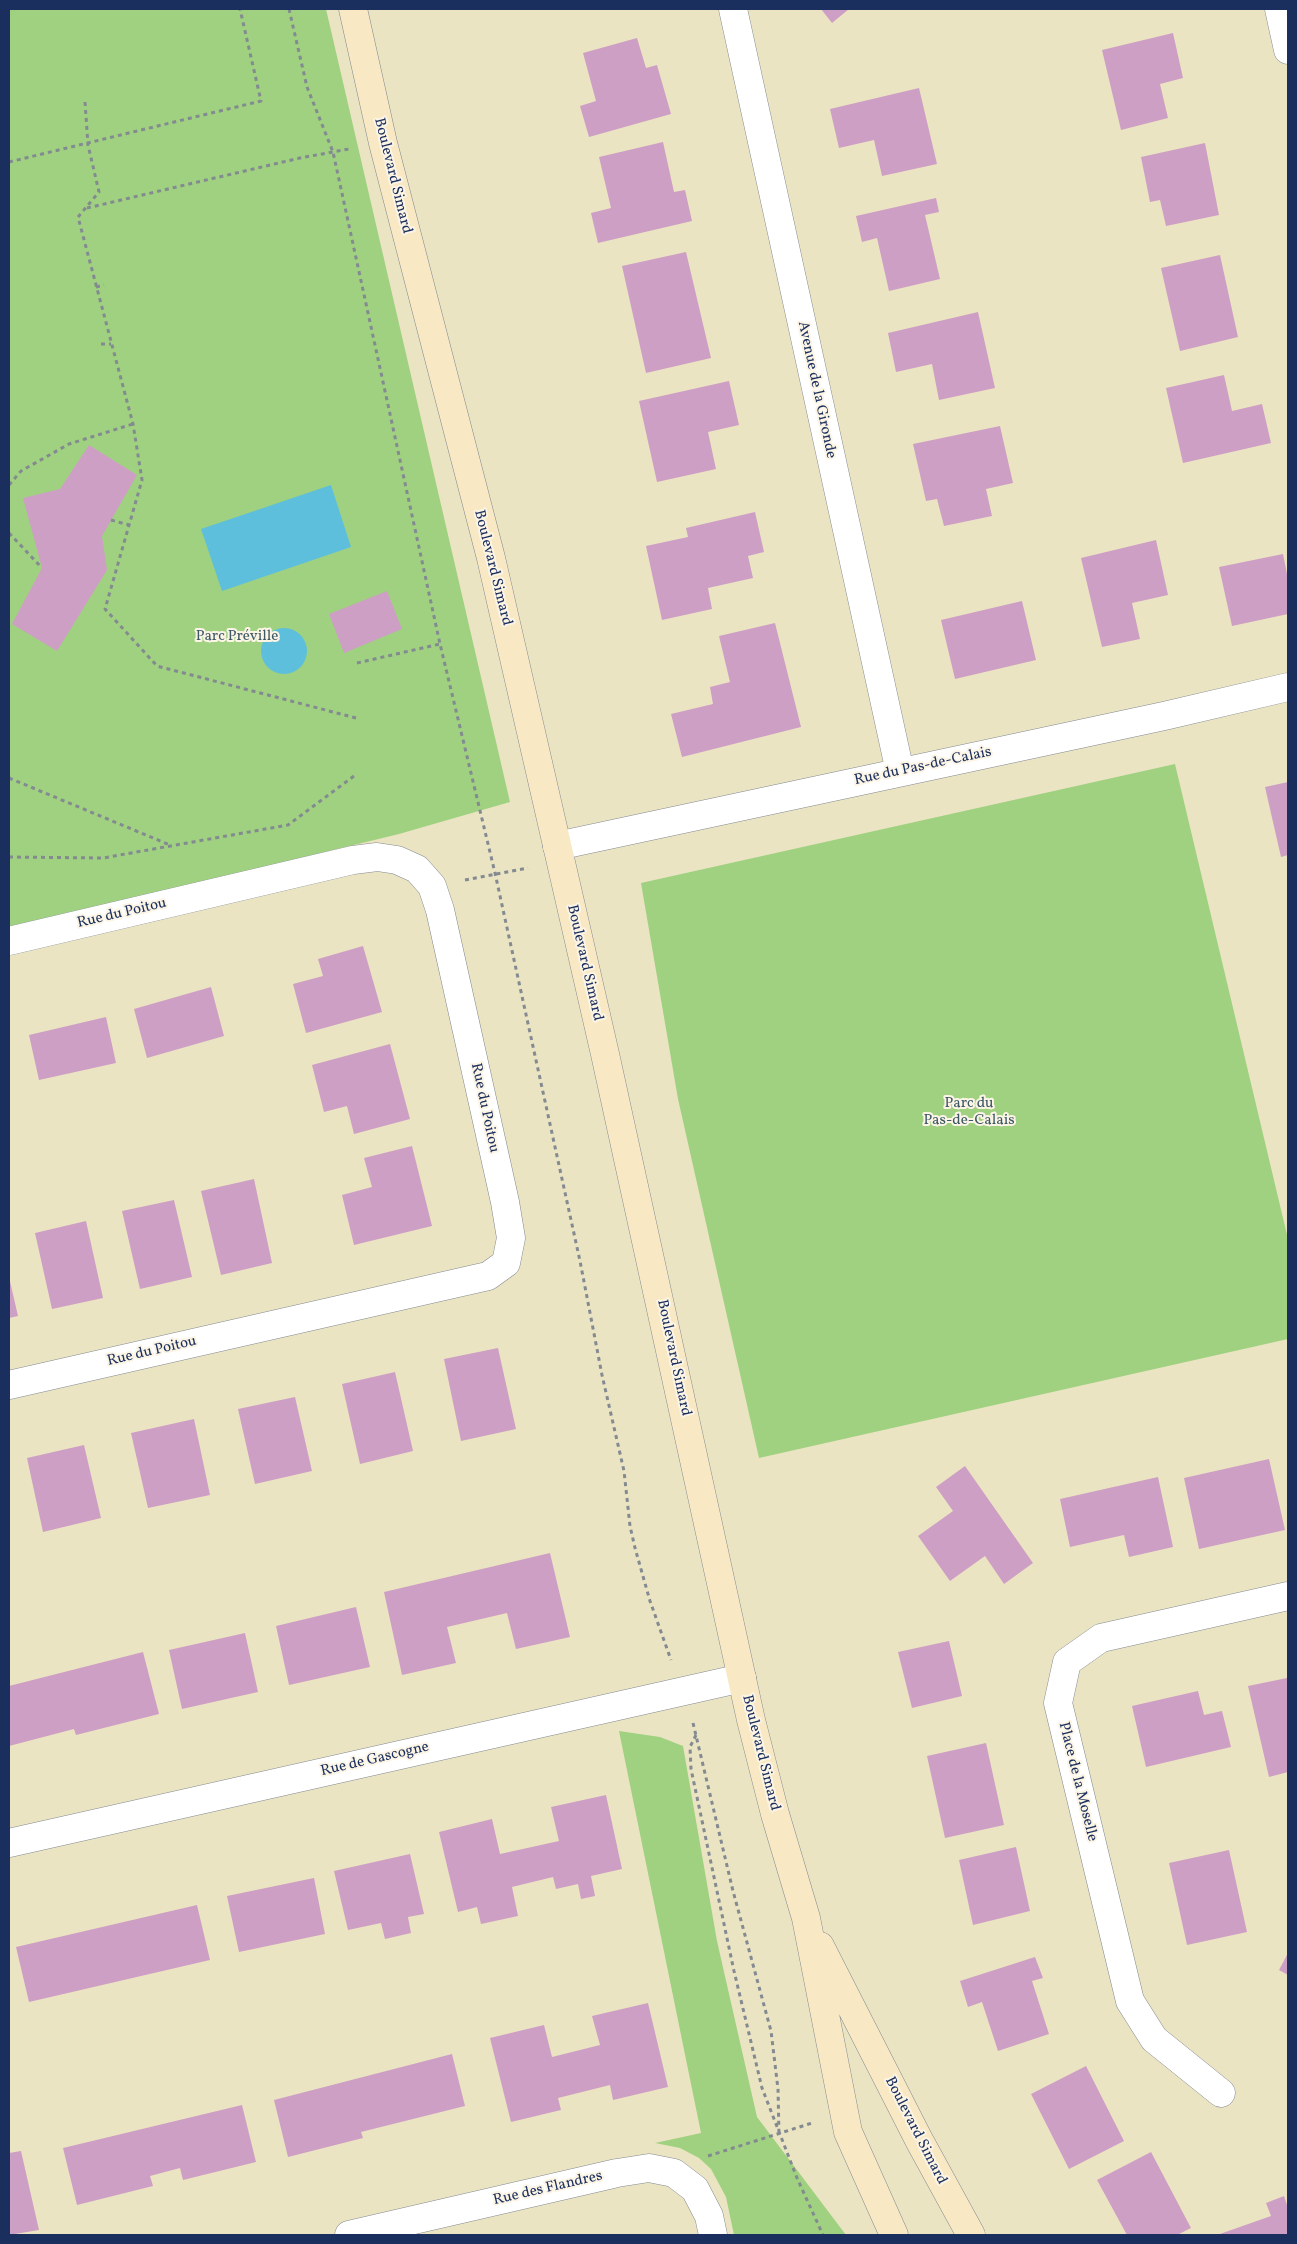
<!DOCTYPE html>
<meta charset="utf-8">
<style>
body{margin:0}
#map{position:relative;width:1297px;height:2244px;overflow:hidden;background:#ebe4c3;font-family:Vollkorn,serif}
canvas{display:block}
.frame{position:absolute;inset:0;border:10px solid #1b2f5e;pointer-events:none}
</style>
<div id="map">
<canvas width="1297" height="2244"></canvas>
<div class="frame"></div>
</div>
<script>
const c = document.querySelector('canvas').getContext('2d');
c.lineJoin = 'round';
function fillPath(path, color) { c.fillStyle = color; c.fill(path, 'evenodd'); }
const shape = rows => new Path2D(rows.map(r => 'M' + r).join(''));
function trace(path, color, width, dash) { c.strokeStyle = color; c.lineWidth = width; c.lineCap = dash ? 'butt' : 'round'; c.setLineDash(dash || []); c.stroke(path); }
function write(font, color, halo, rows, align = 'center') {
  c.font = font + ' Vollkorn,serif'; c.lineWidth = 4; c.setLineDash([]); c.textBaseline = 'middle'; c.strokeStyle = halo; c.fillStyle = color; for (const [text, x, y, turn = 0] of rows) {
    c.save(); c.translate(x, y); c.rotate((+turn || 0) * Math.PI / 180); c.textAlign = isNaN(turn) ? turn : align; if (halo) c.strokeText(text, 0, 0); c.fillText(text, 0, 0); c.restore();
  }
}
fillPath(shape([
 [9,9,326,9,510,802,399,834,9,929],
 [1175,764,1288,1239,1288,1339,759,1458,678,1099,641,883],
 [619,1731,660,1737,683,1746,717,1941,757,2117,846,2235,734,2235,726,2197,711,2169,699,2158,680,2148,655,2143,701,2133]
]), '#9fd180');
fillPath(shape([
 [331,485,351,547,222,591,201,529],
 '261 651a23 23 0 1 1 46 0a23 23 0 1 1-46 0Z'
]), '#5ebfdc');
fillPath(shape([
 [821,9,849,9,832,23],
 [1173,33,1183,78,1160,84,1168,118,1121,130,1102,50],
 [637,38,646,68,657,65,671,114,589,137,580,106,596,101,583,53],
 [919,88,937,164,882,176,874,140,839,148,830,109],
 [663,142,674,192,685,190,692,221,598,243,591,213,611,208,599,157],
 [1205,143,1219,215,1166,226,1160,200,1150,202,1141,157],
 [936,198,939,212,925,215,940,279,889,291,877,238,862,242,856,216],
 [686,252,711,358,646,373,622,266],
 [1220,255,1238,337,1180,351,1161,268],
 [978,312,995,388,939,400,932,364,896,372,888,333],
 [1224,375,1232,411,1262,404,1271,443,1183,463,1166,388],
 [729,381,739,425,708,432,716,469,657,482,639,401],
 [1000,426,1013,483,986,489,992,516,944,526,937,499,926,501,913,444],
 [89,445,137,475,102,536,107,570,57,651,12,624,42,568,23,498,60,489],
 [755,512,764,552,748,556,753,578,708,588,712,609,662,620,646,546,688,537,686,528],
 [1156,540,1168,595,1132,603,1140,639,1102,647,1081,558],
 [1283,554,1288,579,1288,614,1232,626,1219,567],
 [387,591,402,629,344,653,329,614],
 [1022,601,1036,660,955,679,941,620],
 [775,623,801,727,682,757,671,714,713,704,710,687,730,682,719,636],
 [1288,782,1288,855,1281,857,1265,787],
 [363,946,382,1012,306,1033,293,984,323,976,318,959],
 [211,987,224,1036,147,1058,134,1009],
 [106,1017,116,1063,39,1080,29,1035],
 [390,1044,410,1119,354,1134,347,1106,324,1112,312,1065],
 [412,1146,432,1226,354,1245,342,1195,372,1187,364,1158],
 [254,1179,272,1263,221,1275,201,1191],
 [174,1200,192,1277,140,1289,122,1211],
 [86,1221,103,1298,52,1309,35,1233],
 [9,1277,18,1316,9,1318],
 [498,1348,516,1429,461,1441,444,1359],
 [395,1372,413,1451,360,1464,342,1384],
 [295,1397,312,1471,255,1484,238,1409],
 [194,1419,210,1495,148,1508,131,1433],
 [84,1445,101,1518,43,1532,27,1458],
 [1269,1459,1285,1530,1199,1549,1184,1478],
 [965,1466,1033,1563,1004,1584,985,1556,950,1581,918,1536,953,1511,936,1487],
 [1158,1477,1173,1547,1129,1557,1124,1535,1070,1547,1060,1499],
 [550,1553,570,1637,516,1649,507,1613,447,1627,456,1663,402,1675,384,1592],
 [356,1607,370,1667,289,1685,276,1626],
 [245,1633,258,1692,182,1709,169,1650],
 [949,1641,962,1696,912,1708,898,1652],
 [143,1652,159,1714,76,1735,74,1729,9,1746,9,1686],
 [1287,1678,1288,1772,1269,1777,1248,1686],
 [1198,1691,1204,1715,1222,1711,1231,1747,1146,1767,1132,1706],
 [986,1743,1004,1825,945,1838,927,1756],
 [606,1795,622,1869,591,1876,595,1896,581,1899,578,1884,556,1889,553,1877,512,1887,518,1916,481,1924,477,1907,458,1912,439,1832,492,1819,500,1854,559,1841,551,1807],
 [1016,1847,1030,1911,973,1925,959,1860],
 [1229,1850,1247,1932,1187,1945,1169,1863],
 [410,1854,424,1914,408,1917,411,1933,385,1939,381,1923,348,1930,334,1871],
 [314,1878,325,1934,239,1952,227,1896],
 [197,1905,210,1960,29,2002,16,1947],
 [1288,1953,1288,1975,1279,1970],
 [1035,1957,1043,1978,1032,1981,1049,2034,998,2051,982,2002,968,2007,960,1981],
 [648,2003,668,2087,613,2100,610,2085,558,2098,561,2110,511,2122,490,2038,544,2025,552,2057,600,2045,592,2016],
 [452,2054,465,2106,361,2132,363,2138,288,2157,274,2100],
 [1086,2066,1124,2141,1069,2169,1031,2094],
 [242,2105,256,2162,183,2180,180,2168,150,2176,153,2186,77,2205,63,2148],
 [21,2151,39,2230,9,2235,9,2153],
 [1151,2152,1191,2228,1177,2235,1127,2235,1097,2180],
 [1284,2196,1288,2208,1288,2235,1217,2235,1271,2216,1266,2203]
]), '#ce9fc4');
const street = shape([
 [733,9,900,772],
 [1279,9,1288,50],
 [557,846,1164,716,1288,687],
 [9,941,353,860,377,857,397,860,417,869,432,886,440,910,505,1202,511,1238,506,1263,488,1276,9,1385],
 [9,1843,742,1678],
 [1221,2093,1154,2039,1130,2001,1058,1703,1067,1662,1101,1638,1288,1596],
 [349,2235,617,2173,649,2168,674,2173,695,2189,709,2216,713,2235]
]);
const secondary = shape([
 [353,9,383,143,491,558,605,1054,751,1720,775,1814,806,1918,848,2132,894,2235],
 [820,1946,919,2140,971,2235]
]);
trace(street, '#838a90', 29);
trace(secondary, '#838a90', 29);
trace(shape([
 [289,9,307,87,333,152,440,644,495,873,580,1261,602,1375,624,1471,630,1526,635,1548,650,1601,671,1660],
 [85,102,88,145,99,192,78,217,133,424,142,480,105,609,157,666,356,718],
 [9,162,261,101,240,9],
 [87,208,300,158,349,149],
 [96,287,104,285],
 [101,344,111,344],
 [9,485,21,471,69,444,133,424],
 [111,520,129,525],
 [9,533,42,568],
 [357,663,440,644],
 [9,778,170,845],
 [9,857,103,858,288,825,354,776],
 [465,880,528,868],
 [693,1723,733,1891,771,2031,778,2089,779,2134],
 [696,1735,690,1747,691,1769,734,1971,762,2088,797,2178,823,2235],
 [708,2156,812,2123]
]), '#838a90', 3, [4, 4]);
trace(street, '#fff', 28);
trace(secondary, '#f8e8c3', 28);
write('15px', '#1b2f5e', '#fcf5e5', [
 ["Boulevard Simard",392,176,76],
 ["Avenue de la Gironde",816,390,78],
 ["Boulevard Simard",492,568,76],
 ["Rue du Pas-de-Calais",923,767,-12],
 ["Rue du Poitou",122,914,-13],
 ["Boulevard Simard",584,963,77],
 ["Rue du Poitou",484,1108,78],
 ["Rue du Poitou",152,1352,-13],
 ["Boulevard Simard",673,1358,78],
 ["Boulevard Simard",760,1753,76],
 ["Rue de Gascogne",375,1760,-13],
 ["Place de la Moselle",1077,1782,76],
 ["Boulevard Simard",915,2131,63],
 ["Rue des Flandres",548,2189,-13]
]);
write('15px', '#3c5866', '#fcf5e5', [
 ["Parc Préville",237,637],
 ["Parc du",969,1104],
 ["Pas-de-Calais",969,1121]
]);
</script>
